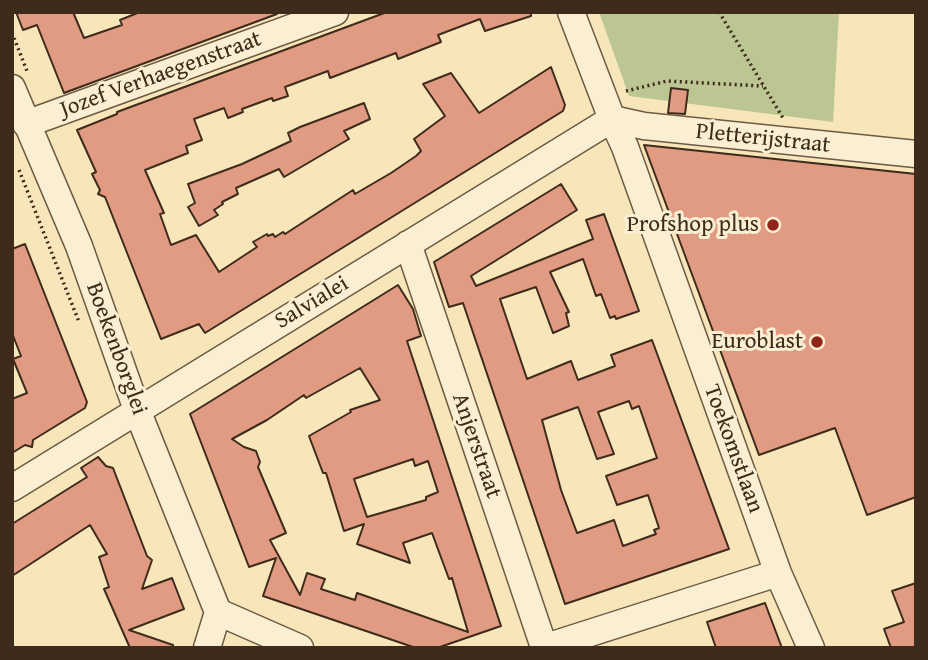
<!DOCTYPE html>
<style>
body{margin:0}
#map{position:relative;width:928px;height:660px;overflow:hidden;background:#f8e6bb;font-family:"Gentium Book Plus",serif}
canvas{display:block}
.frame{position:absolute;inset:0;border:14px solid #3f2b1b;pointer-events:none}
</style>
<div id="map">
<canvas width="928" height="660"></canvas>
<div class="frame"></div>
</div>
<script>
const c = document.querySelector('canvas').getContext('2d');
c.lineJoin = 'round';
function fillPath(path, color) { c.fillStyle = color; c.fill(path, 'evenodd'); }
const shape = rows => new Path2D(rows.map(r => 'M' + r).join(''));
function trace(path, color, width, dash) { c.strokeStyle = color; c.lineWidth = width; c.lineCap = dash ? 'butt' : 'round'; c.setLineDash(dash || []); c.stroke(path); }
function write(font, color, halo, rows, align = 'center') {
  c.font = font + ' "Gentium Book Plus",serif'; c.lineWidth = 6; c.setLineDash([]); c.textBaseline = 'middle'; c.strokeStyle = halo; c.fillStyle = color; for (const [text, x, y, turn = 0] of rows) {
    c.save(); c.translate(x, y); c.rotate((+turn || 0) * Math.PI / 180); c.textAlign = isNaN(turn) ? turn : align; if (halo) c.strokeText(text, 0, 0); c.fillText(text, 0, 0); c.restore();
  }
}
fillPath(shape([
 [599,12,839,12,833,122,629,96]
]), '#bbc692');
const building = shape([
 [16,12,73,12,84,38,122,25,120,20,140,12,277,12,277,14,64,93,37,25,23,30,16,12],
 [387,12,531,12,531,16,485,31,480,19,438,35,441,42,398,59,396,53,330,78,328,71,285,87,288,96,273,101,272,98,242,109,243,112,228,118,224,108,194,119,202,140,186,146,188,153,145,170,164,213,160,214,171,245,196,235,219,272,257,247,253,242,267,234,268,236,273,234,275,237,283,232,285,234,353,190,355,194,391,173,416,156,421,151,414,139,445,116,423,84,451,73,479,113,551,67,565,105,563,111,205,333,199,324,161,339,105,197,98,194,100,190,92,174,96,172,77,130,117,114,117,112,387,12],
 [671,88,688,90,685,114,668,113,671,88],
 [364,103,370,119,344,131,349,139,284,177,279,169,236,188,238,194,222,202,223,204,214,210,218,215,199,226,188,207,195,203,188,184,242,164,291,141,288,133,300,127,364,103],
 [644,145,916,174,916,497,867,515,835,428,759,455,644,145],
 [561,184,577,210,471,276,476,286,593,239,586,220,604,214,639,311,616,319,615,316,610,318,601,294,596,296,583,259,550,272,569,312,566,313,569,326,553,333,536,287,500,299,527,379,571,361,578,380,615,366,611,355,652,340,729,549,565,604,463,303,449,307,434,262,561,184],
 [629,401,632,409,639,406,657,458,606,476,617,505,648,495,659,528,654,530,656,534,623,546,614,520,577,533,561,490,542,420,578,407,597,459,614,454,598,412,629,401],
 [25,244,87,402,85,408,33,440,32,447,25,445,12,453,12,399,27,393,13,359,21,356,12,333,12,249,25,244],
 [398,285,413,309,421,336,407,341,501,626,437,648,416,648,263,596,276,558,249,567,190,414,398,285],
 [360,368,380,400,350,410,351,412,309,436,323,473,326,473,344,531,364,524,357,544,410,563,403,543,432,533,449,579,452,578,468,632,357,593,355,600,321,589,325,579,307,573,300,595,270,540,286,533,258,467,260,462,256,451,244,447,232,439,267,420,304,395,306,398,360,368],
 [413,459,415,466,428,461,438,492,426,497,426,500,367,517,354,479,413,459],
 [98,457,106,466,113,468,147,556,152,560,142,589,172,578,184,609,129,630,173,645,173,648,130,648,104,589,109,587,99,557,107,554,90,525,12,576,12,524,87,477,81,468,98,457],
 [916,583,916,648,891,648,884,629,904,622,892,591,916,583],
 [765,603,782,648,716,648,707,622,765,603]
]);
fillPath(building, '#e19b82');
trace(building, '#3f2b1b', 2);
const minor = shape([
 [571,12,612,119,625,147,778,573,811,648],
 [12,88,79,246,137,410,218,612],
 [612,119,644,126,916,154],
 [26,124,335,12],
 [408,244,544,647],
 [12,488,612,119],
 [218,612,300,648],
 [207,648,218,612],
 [543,648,778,573]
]);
trace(minor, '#6d5a43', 29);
trace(shape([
 [719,12,783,118],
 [12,33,27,71],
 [626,91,667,81,763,86],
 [19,170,79,322]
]), '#3f2b1b', 3.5, [2, 3.5]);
trace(minor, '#faefd3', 26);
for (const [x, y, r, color] of [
 [773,225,7,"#8f2418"],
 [817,342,7,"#8f2418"]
]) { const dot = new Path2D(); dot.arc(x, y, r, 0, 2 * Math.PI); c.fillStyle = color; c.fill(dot); trace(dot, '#faefd3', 2.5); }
write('23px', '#3f2b1b', '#faefd3', [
 ["Jozef Verhaegenstraat",161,75,-20],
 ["Pletterijstraat",763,139,6],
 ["Salvialei",312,303,-31],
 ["Boekenborglei",116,349,70],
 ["Anjerstraat",476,446,71],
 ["Toekomstlaan",733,449,70]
]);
write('23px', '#3f2b1b', '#faefd3', [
 ["Profshop plus",759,225],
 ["Euroblast",803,342]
], 'right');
</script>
